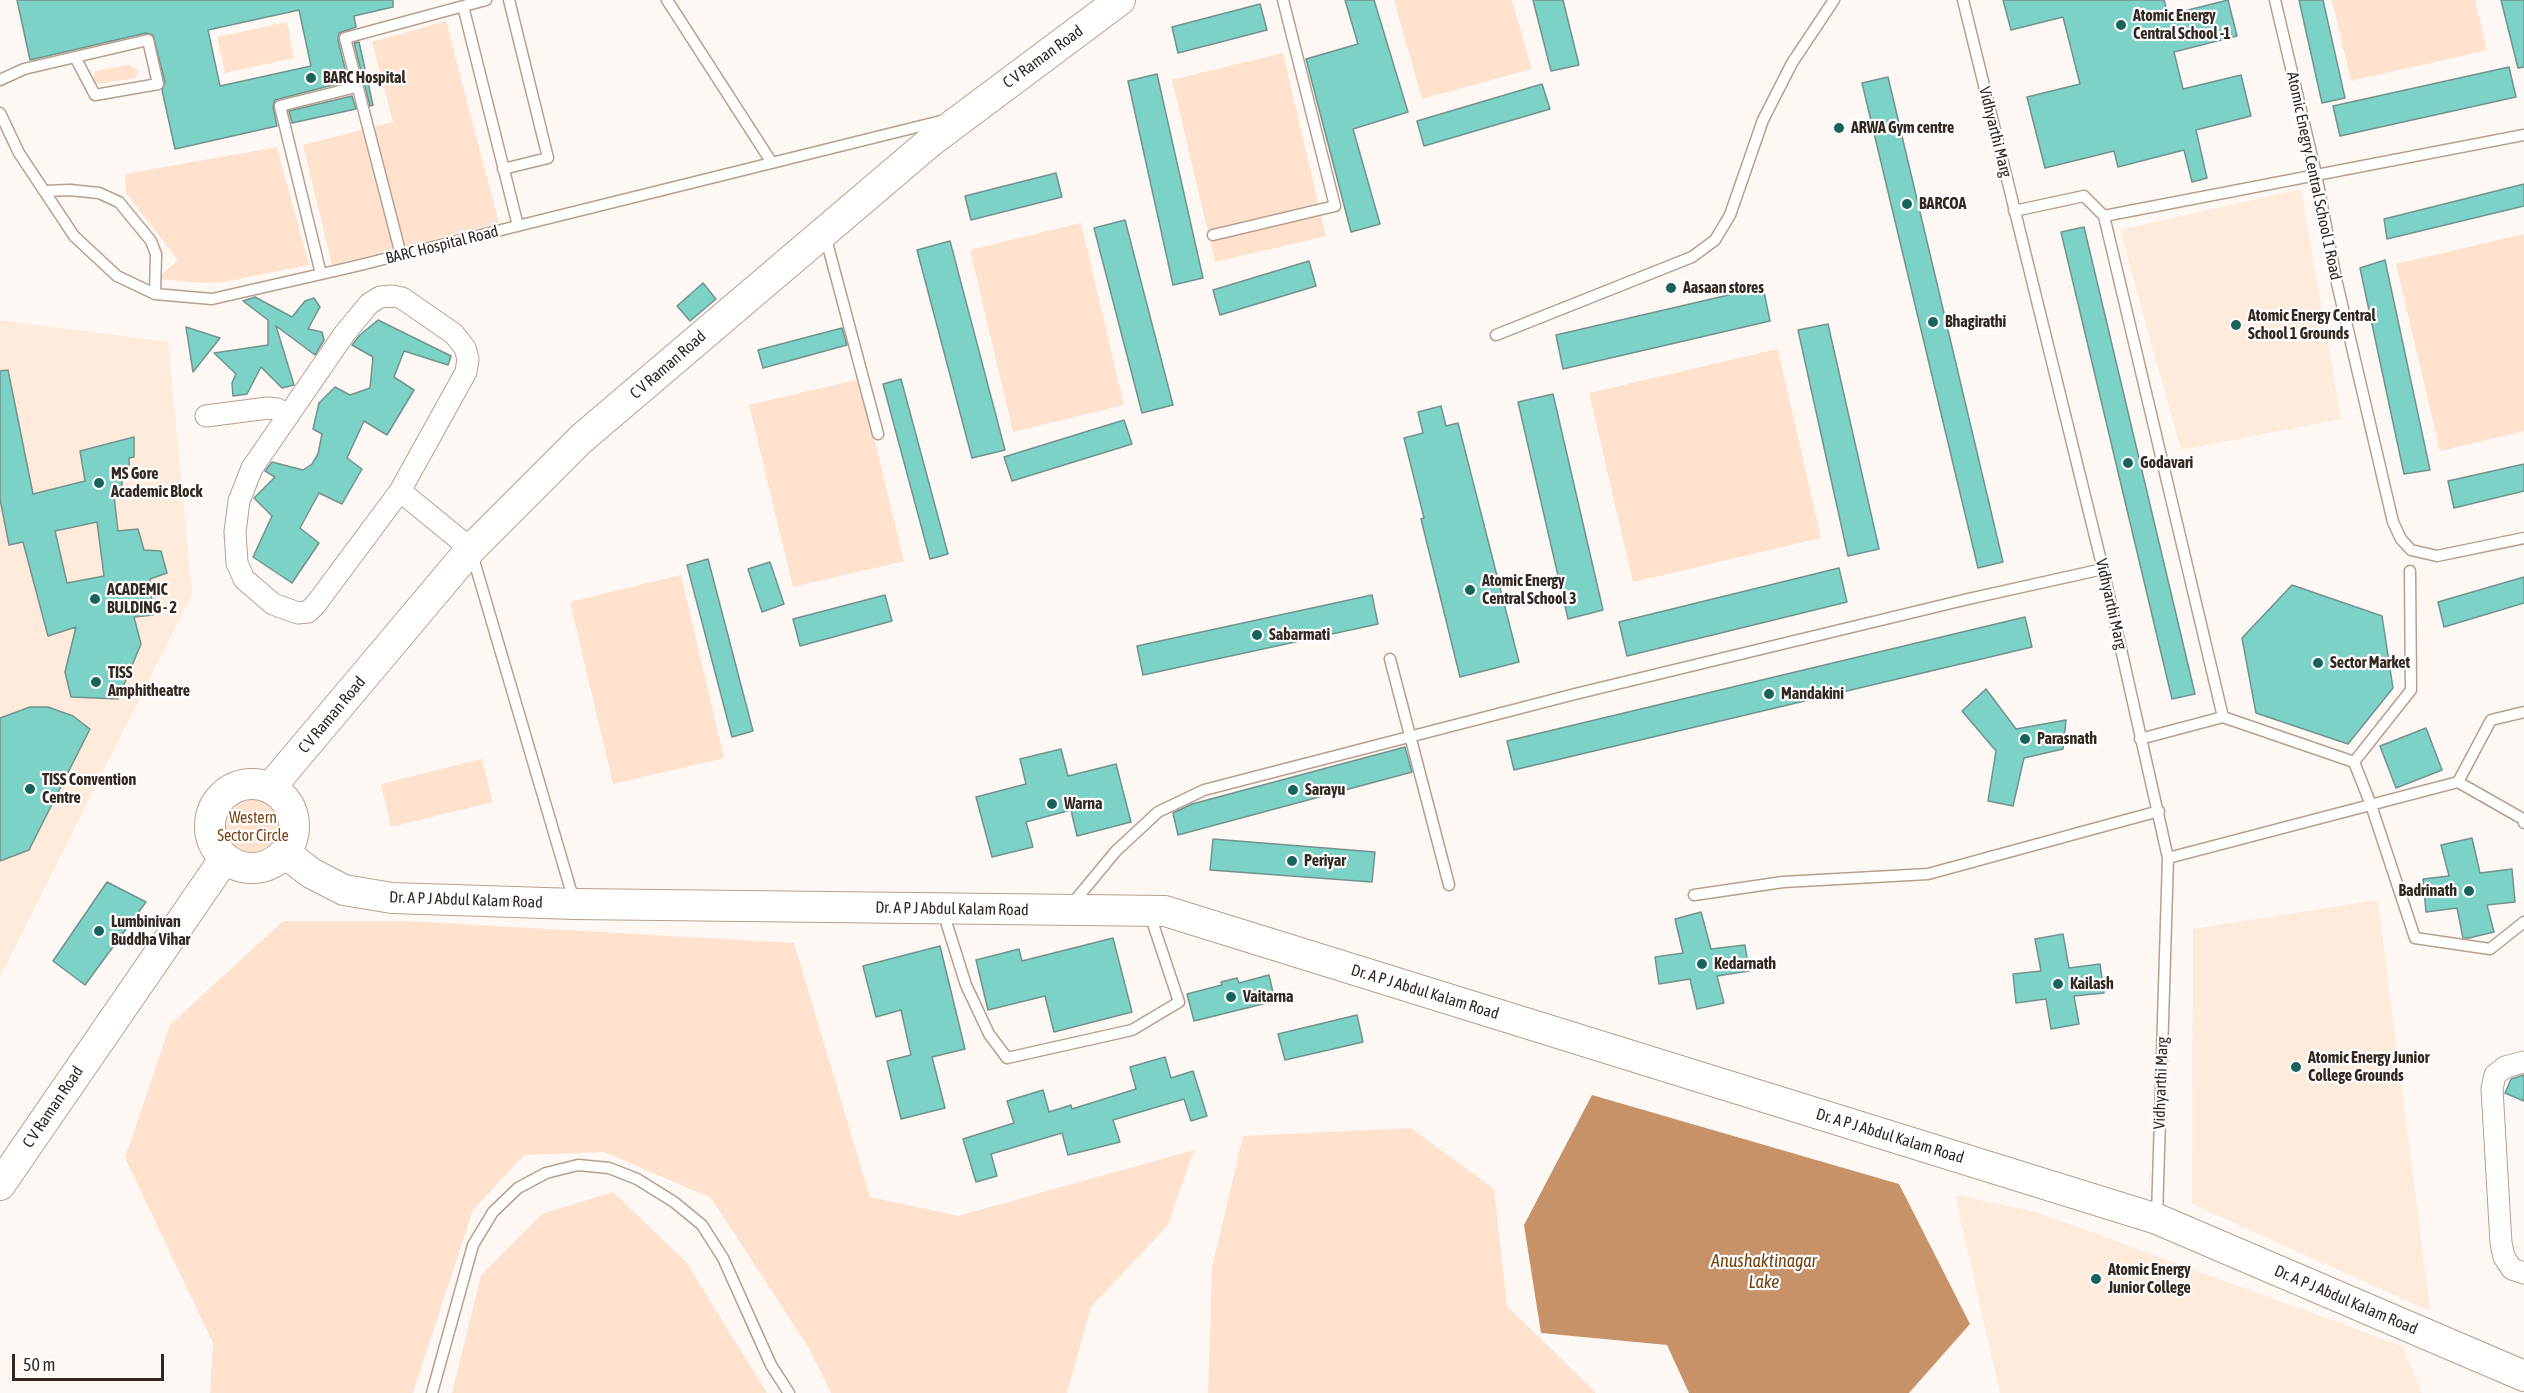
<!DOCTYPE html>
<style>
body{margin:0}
#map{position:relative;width:2524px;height:1393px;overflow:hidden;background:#fef8f5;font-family:"Asap Condensed",sans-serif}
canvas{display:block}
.scale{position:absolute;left:12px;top:1354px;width:152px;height:27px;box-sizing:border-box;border:3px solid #322821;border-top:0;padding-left:8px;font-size:18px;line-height:21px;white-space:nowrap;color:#322821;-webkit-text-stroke:4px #fff;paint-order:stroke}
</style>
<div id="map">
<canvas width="2524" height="1393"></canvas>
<div class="scale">50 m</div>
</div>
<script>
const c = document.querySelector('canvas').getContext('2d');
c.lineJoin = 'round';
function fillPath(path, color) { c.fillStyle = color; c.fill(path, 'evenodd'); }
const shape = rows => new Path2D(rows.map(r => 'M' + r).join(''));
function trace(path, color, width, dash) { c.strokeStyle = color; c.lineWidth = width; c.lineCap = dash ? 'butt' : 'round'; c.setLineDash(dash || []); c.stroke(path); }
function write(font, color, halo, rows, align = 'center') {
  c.font = font + ' "Asap Condensed",sans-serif'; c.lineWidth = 4.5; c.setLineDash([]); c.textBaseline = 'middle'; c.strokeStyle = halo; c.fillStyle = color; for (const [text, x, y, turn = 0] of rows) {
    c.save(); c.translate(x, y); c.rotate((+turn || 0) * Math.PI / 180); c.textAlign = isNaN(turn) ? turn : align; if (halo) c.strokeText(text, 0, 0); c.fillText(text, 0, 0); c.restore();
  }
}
fillPath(shape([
 [2301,189,2341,419,2181,450,2120,230],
 [0,320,168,342,192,594,0,977],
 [2378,900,2430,1311,2192,1204,2193,929],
 [1955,1195,2036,1212,2402,1346,2422,1393,2000,1393]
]), '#ffebdc');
fillPath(shape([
 [1394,0,1512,0,1532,69,1422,99],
 [2332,0,2475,0,2487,50,2351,81],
 [446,21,499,223,332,265,303,145,393,122,372,42],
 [287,22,294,58,225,73,217,37],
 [1283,53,1326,236,1215,262,1172,80],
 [128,65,138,70,136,78,98,84,93,79,95,71],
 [277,147,309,265,223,282,206,283,157,279,178,260,126,193,125,174],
 [1081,223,1124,405,1013,432,970,250],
 [2524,234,2524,431,2440,451,2396,264],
 [1778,349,1821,538,1633,582,1589,393],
 [860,379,904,561,793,587,749,405],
 [681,575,724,758,613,784,570,602],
 [482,759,493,802,391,827,381,784],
 '226 827a27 27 0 1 1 54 0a27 27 0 1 1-54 0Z',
 [283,921,406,921,794,943,870,1197,958,1216,1194,1150,1168,1225,1091,1307,1067,1393,831,1393,809,1348,711,1198,604,1152,524,1155,473,1210,413,1393,210,1393,213,1343,125,1158,170,1025],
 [1411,1128,1494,1189,1507,1306,1596,1393,1208,1393,1212,1268,1243,1136],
 [613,1192,686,1262,767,1393,452,1393,481,1275,542,1214]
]), '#fee2ce');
fillPath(shape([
 [1592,1095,1899,1184,1970,1324,1909,1393,1689,1393,1667,1345,1541,1333,1524,1225]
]), '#c89269');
const building = shape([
 [17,0,393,0,393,7,354,16,356,27,339,33,338,40,348,81,275,100,273,107,277,126,175,149,162,90,165,82,153,35,146,33,30,60,17,0],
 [299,10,311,66,220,86,208,30,299,10],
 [1345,0,1374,0,1408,112,1353,129,1380,224,1351,232,1306,59,1358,44,1345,0],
 [1533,0,1563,0,1579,65,1551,71,1533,0],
 [2003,0,2164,0,2168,15,2228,0,2237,36,2174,52,2183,89,2241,75,2251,116,2196,130,2207,178,2192,182,2184,150,2118,167,2114,151,2045,168,2027,97,2080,84,2063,17,2011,30,2003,0],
 [2299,0,2323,0,2345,98,2322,103,2299,0],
 [2501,0,2524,0,2524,67,2518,68,2501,0],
 [1260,4,1267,30,1178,53,1172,27,1260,4],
 [359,42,373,105,370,106,354,43,359,42],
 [2509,67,2516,97,2340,136,2333,106,2509,67],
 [1157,74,1203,278,1173,285,1128,81,1157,74],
 [1888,77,2003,562,1978,568,1862,83,1888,77],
 [1542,84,1550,109,1424,146,1417,121,1542,84],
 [352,96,356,109,292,123,289,111,352,96],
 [1056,173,1062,197,971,220,965,196,1056,173],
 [2524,184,2524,206,2387,239,2384,219,2524,184],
 [1125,220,1173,405,1142,413,1094,228,1125,220],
 [2084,227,2195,694,2172,699,2061,232,2084,227],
 [950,241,1005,450,972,458,917,250,950,241],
 [2385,260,2430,470,2404,474,2360,268,2385,260],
 [1309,261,1316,286,1220,315,1213,290,1309,261],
 [703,283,716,299,690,321,677,306,703,283],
 [1763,287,1770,321,1563,369,1556,335,1763,287],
 [255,297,292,317,305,301,314,298,320,307,308,329,322,332,324,340,315,355,276,326,294,385,282,388,261,367,247,394,233,396,232,383,236,374,214,353,268,345,268,320,243,301,255,297],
 [378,320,451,356,448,365,404,351,394,377,414,390,387,435,364,421,347,458,362,469,342,504,319,493,300,528,319,543,292,583,253,557,272,516,254,498,275,477,265,471,272,462,303,470,312,464,318,454,322,434,313,429,319,403,335,387,350,395,370,388,373,357,352,345,360,335,378,320],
 [1828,324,1879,549,1848,556,1798,330,1828,324],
 [186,327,220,338,193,372,186,327],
 [842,328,847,345,763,368,758,350,842,328],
 [8,370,33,494,85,481,80,451,134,437,134,457,129,458,129,468,122,472,122,485,114,496,118,531,138,529,144,550,161,551,167,573,150,579,153,615,134,617,141,644,118,699,71,697,65,672,76,627,48,636,23,542,9,545,0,499,0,371,8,370],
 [97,522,104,576,67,583,55,531,97,522],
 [901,379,948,554,930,559,883,384,901,379],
 [1553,394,1603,610,1568,619,1518,402,1553,394],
 [1441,406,1446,426,1458,423,1519,662,1460,677,1421,519,1424,518,1404,438,1423,433,1418,412,1441,406],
 [1124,420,1132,444,1012,481,1004,457,1124,420],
 [2524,464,2524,491,2454,508,2448,481,2524,464],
 [708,559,753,731,732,737,687,565,708,559],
 [770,562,784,604,762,612,748,569,770,562],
 [1839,568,1847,602,1627,656,1619,622,1839,568],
 [2524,577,2524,603,2444,627,2438,602,2524,577],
 [2292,585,2382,616,2393,688,2348,744,2256,713,2242,638,2292,585],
 [885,595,892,621,800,646,793,619,885,595],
 [1372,595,1378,624,1143,675,1137,646,1372,595],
 [2025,617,2032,647,1514,770,1507,741,2025,617],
 [1986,689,2016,729,2066,720,2063,749,2024,758,2013,806,1988,801,1996,751,1962,711,1986,689],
 [30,707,48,707,73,716,90,729,29,850,0,861,0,718,30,707],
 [2426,728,2442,770,2396,788,2380,746,2426,728],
 [1405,747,1412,772,1178,835,1173,813,1192,804,1405,747],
 [1061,749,1068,776,1116,764,1131,822,1077,836,1071,810,1026,822,1033,847,992,857,976,797,1026,784,1020,759,1061,749],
 [2472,838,2480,873,2512,869,2515,902,2487,905,2494,932,2469,938,2463,938,2457,908,2426,912,2423,879,2449,876,2441,845,2472,838],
 [1213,839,1375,852,1372,882,1210,870,1213,839],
 [107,882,146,902,85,985,53,961,107,882],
 [1701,912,1711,949,1745,945,1749,971,1717,976,1724,1003,1697,1009,1690,979,1659,984,1655,957,1683,953,1675,919,1701,912],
 [2063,934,2069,968,2100,964,2104,993,2074,996,2079,1024,2051,1029,2046,999,2016,1003,2013,974,2041,971,2035,939,2063,934],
 [1113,938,1132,1012,1054,1032,1045,996,988,1010,976,960,1019,949,1022,961,1113,938],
 [940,946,965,1049,932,1057,945,1108,901,1119,887,1061,911,1055,901,1010,876,1017,863,966,940,946],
 [1269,975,1275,1001,1194,1021,1187,994,1222,985,1221,982,1237,978,1239,983,1269,975],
 [1357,1015,1363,1042,1285,1060,1278,1034,1357,1015],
 [1165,1057,1171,1078,1193,1071,1207,1116,1191,1121,1184,1099,1113,1120,1120,1142,1068,1155,1062,1133,991,1154,997,1176,976,1182,963,1139,1014,1123,1007,1101,1043,1090,1049,1112,1071,1105,1072,1109,1136,1089,1130,1067,1165,1057],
 [2524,1075,2524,1101,2505,1093,2511,1079,2524,1075]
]);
fillPath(building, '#7cd2c6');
trace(building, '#71938d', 1.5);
const lane = shape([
 [667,0,772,163],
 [1963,0,2103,569,2168,858,2157,1216],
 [2275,0,2316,174,2336,279,2393,522,2401,539,2411,550,2437,556,2524,538],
 [463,6,518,226],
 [0,80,24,69,148,40,158,84,95,95,75,57],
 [0,113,19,153,74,236,117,276,155,294,212,299,352,267,941,121],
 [503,169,548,158,509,0],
 [44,191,70,190,99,193,119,202,151,241,156,254,155,294],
 [2014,211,2084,196,2104,216,2524,135],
 [2104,216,2223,717],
 [825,235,878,434],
 [1213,235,1335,206,1283,0],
 [401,255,345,38,486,0],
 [321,274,280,106,356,87],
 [1496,335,1692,257,1715,240,1730,215,1763,120,1792,63,1834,0],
 [472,554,574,901],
 [2410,571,2411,690,2354,762,2371,805,2415,938,2490,949,2524,922],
 [1390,659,1449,885],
 [2140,739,2223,717,2354,762],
 [2458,782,2523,819,2524,823],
 [2168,858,2458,782,2491,720,2524,712],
 [1694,895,1783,882,1928,874,2159,811],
 [1072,904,1116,851,1158,812,1204,790,1575,694,1968,599,2103,569],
 [942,909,966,985,989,1034,1007,1058,1132,1030,1179,1002,1149,912],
 [432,1393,473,1245,493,1212,518,1188,546,1173,578,1165,609,1168,637,1179,674,1202,702,1225,723,1258,771,1365,789,1393]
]);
const street = shape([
 [206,416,268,408,277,409,289,415],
 [400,491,316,604,308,612,298,613,273,604,244,579,237,563,235,532,239,501,252,468,345,333,369,304,380,297,392,296,402,298,454,334,465,348,468,359,466,372,400,491,471,549],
 [2524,1062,2505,1067,2495,1075,2492,1089,2501,1243,2504,1257,2512,1269,2524,1273]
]);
const secondary = shape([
 '210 826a42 42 0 1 1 84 0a42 42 0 1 1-84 0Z',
 [270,788,471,549,581,439,930,142,1120,0],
 [285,853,311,873,344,890,392,898,575,904,1165,911,2157,1219,2524,1376],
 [0,1185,225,858]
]);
trace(lane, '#b89f8d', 13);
trace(street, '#b89f8d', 23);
trace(secondary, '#b89f8d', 32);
trace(lane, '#fff', 10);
trace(street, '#fff', 21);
trace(secondary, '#fff', 30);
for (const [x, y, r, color] of [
 [2121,25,6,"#18635b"],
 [311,78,6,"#18635b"],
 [1839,128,6,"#18635b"],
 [1907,204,6,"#18635b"],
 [1671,288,6,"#18635b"],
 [1933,322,6,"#18635b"],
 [2236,325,6,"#18635b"],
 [2128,463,6,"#18635b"],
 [99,483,6,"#18635b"],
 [1470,590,6,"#18635b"],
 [95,599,6,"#18635b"],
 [1257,635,6,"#18635b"],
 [2318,663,6,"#18635b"],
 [96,682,6,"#18635b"],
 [1769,694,6,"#18635b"],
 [2025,739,6,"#18635b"],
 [30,789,6,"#18635b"],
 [1293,790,6,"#18635b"],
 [1052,804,6,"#18635b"],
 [1292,861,6,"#18635b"],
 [2469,891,6,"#18635b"],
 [99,931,6,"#18635b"],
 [1702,964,6,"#18635b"],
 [2058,984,6,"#18635b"],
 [1231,997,6,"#18635b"],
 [2296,1067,6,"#18635b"],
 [2096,1279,6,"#18635b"]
]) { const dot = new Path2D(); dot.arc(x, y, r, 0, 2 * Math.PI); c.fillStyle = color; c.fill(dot); trace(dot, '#fff', 2); }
write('bold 16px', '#322821', '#fff', [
 ["Atomic Energy",2133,16],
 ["Central School -1",2133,34],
 ["BARC Hospital",323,78],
 ["ARWA Gym centre",1851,128],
 ["BARCOA",1919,204],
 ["Aasaan stores",1683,288],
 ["Atomic Energy Central",2248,316],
 ["School 1 Grounds",2248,334],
 ["Bhagirathi",1945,322],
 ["Godavari",2140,463],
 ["MS Gore",111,474],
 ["Academic Block",111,492],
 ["Atomic Energy",1482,581],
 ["Central School 3",1482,599],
 ["ACADEMIC",107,590],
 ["BULDING - 2",107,608],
 ["Sabarmati",1269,635],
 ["Sector Market",2330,663],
 ["TISS",108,673],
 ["Amphitheatre",108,691],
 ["Mandakini",1781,694],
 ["Parasnath",2037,739],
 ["TISS Convention",42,780],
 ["Centre",42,798],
 ["Sarayu",1305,790],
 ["Warna",1064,804],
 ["Periyar",1304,861],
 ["Badrinath",2457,891,"right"],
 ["Lumbinivan",111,922],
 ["Buddha Vihar",111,940],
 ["Kedarnath",1714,964],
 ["Kailash",2070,984],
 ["Vaitarna",1243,997],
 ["Atomic Energy Junior",2308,1058],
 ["College Grounds",2308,1076],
 ["Atomic Energy",2108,1270],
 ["Junior College",2108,1288]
], 'left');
write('16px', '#322821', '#fff', [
 ["C V Raman Road",1043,57,-36],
 ["Vidhyarthi Marg",1995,132,76],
 ["Atomic Enegry Central School 1 Road",2314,176,78],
 ["BARC Hospital Road",442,245,-14],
 ["C V Raman Road",668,365,-41],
 ["Vidhyarthi Marg",2111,604,77],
 ["C V Raman Road",332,715,-50],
 ["Dr. A P J Abdul Kalam Road",466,900,2],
 ["Dr. A P J Abdul Kalam Road",952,909,1],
 ["Dr. A P J Abdul Kalam Road",1425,992,17],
 ["Vidhyarthi Marg",2161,1083,-88],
 ["C V Raman Road",53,1107,-56],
 ["Dr. A P J Abdul Kalam Road",1890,1136,17],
 ["Dr. A P J Abdul Kalam Road",2346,1300,23]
]);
write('16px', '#794516', '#fff', [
 ["Western",253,818],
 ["Sector Circle",253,836]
]);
write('italic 18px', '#713e0c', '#fff', [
 ["Anushaktinagar",1764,1261],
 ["Lake",1764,1282]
]);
</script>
